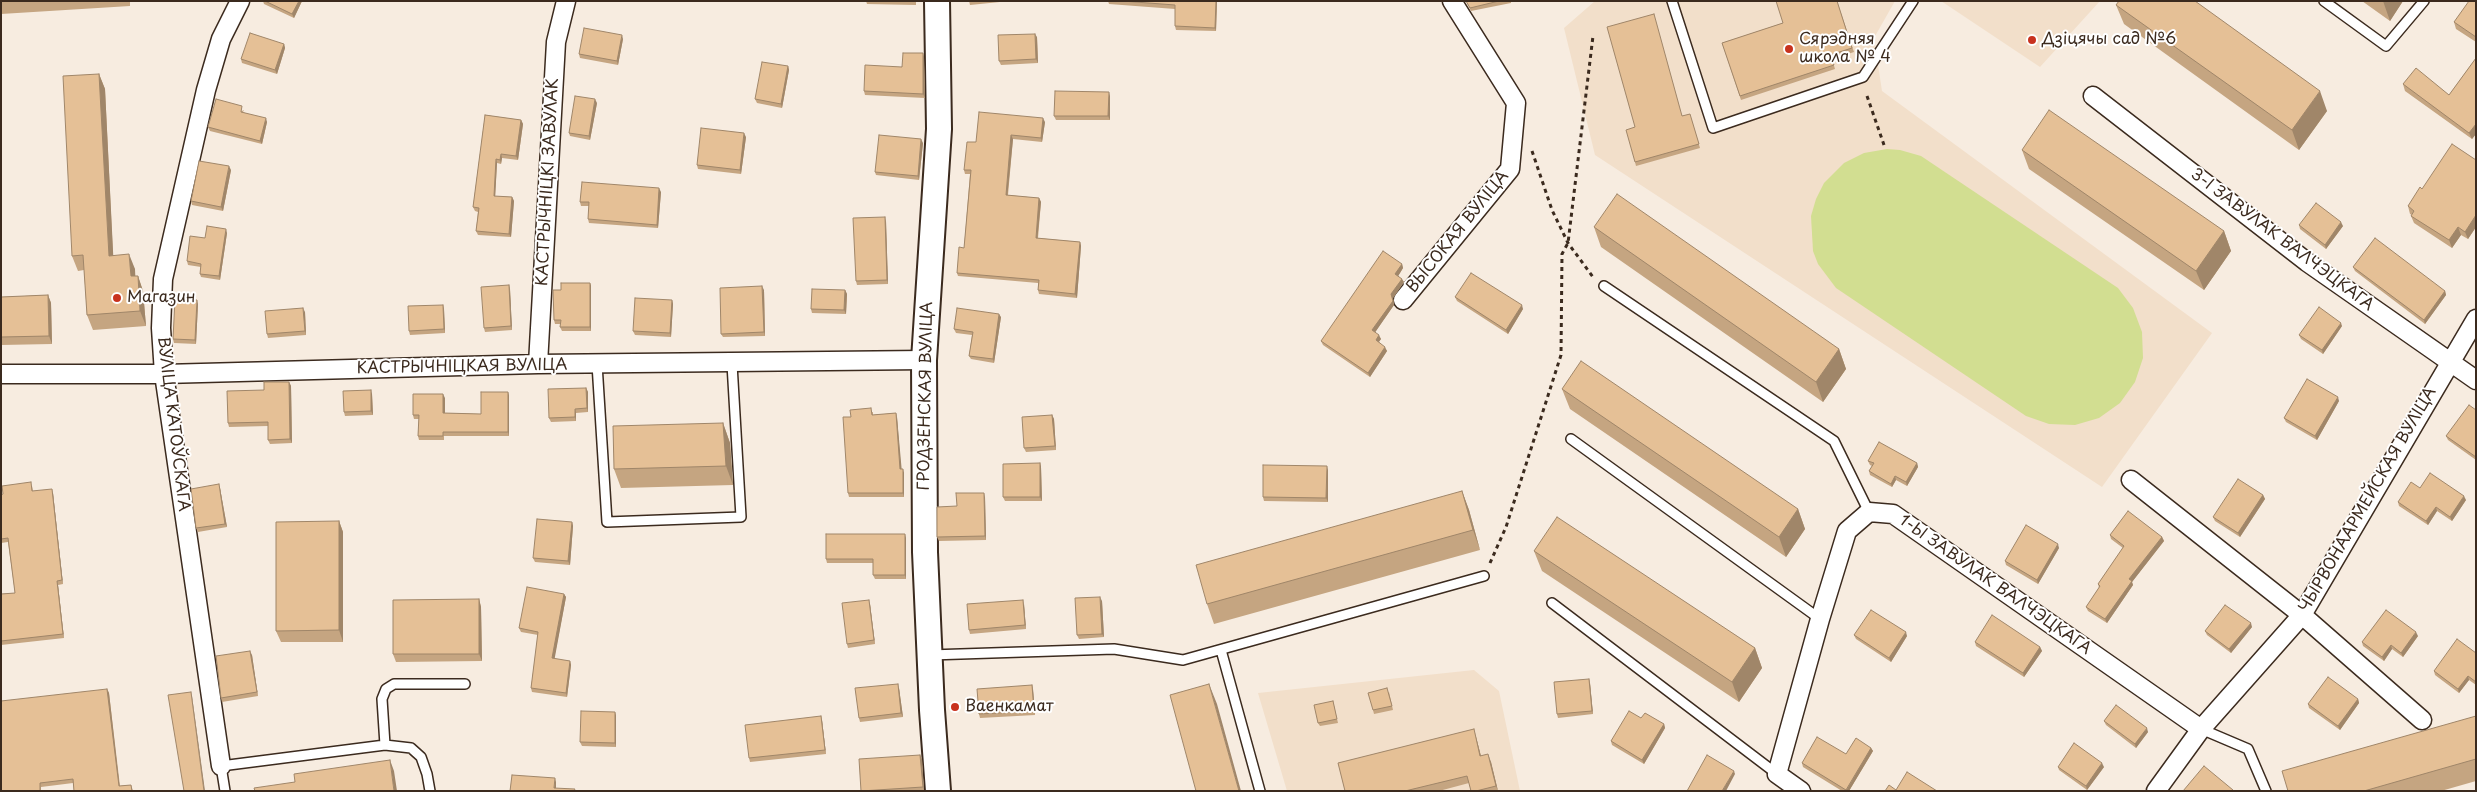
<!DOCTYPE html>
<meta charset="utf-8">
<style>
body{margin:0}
#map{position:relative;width:2477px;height:792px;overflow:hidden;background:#f7ece0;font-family:"Playpen Sans",sans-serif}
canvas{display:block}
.frame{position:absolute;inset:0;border:2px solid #3b2a1e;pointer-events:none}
</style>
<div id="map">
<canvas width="2477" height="792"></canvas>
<div class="frame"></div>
</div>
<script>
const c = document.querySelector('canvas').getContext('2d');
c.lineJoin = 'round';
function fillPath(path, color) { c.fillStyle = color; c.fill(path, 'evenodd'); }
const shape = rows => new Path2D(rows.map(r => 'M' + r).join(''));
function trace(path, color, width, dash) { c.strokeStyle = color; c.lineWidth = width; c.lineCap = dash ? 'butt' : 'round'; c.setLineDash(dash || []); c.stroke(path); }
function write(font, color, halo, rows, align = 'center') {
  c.font = font + ' "Playpen Sans",sans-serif'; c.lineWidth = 4; c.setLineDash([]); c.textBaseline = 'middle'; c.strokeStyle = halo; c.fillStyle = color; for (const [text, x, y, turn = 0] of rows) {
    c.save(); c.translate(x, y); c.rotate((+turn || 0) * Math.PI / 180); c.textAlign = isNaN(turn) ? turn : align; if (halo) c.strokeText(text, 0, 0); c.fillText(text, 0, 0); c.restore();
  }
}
fillPath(shape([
 [1595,1,1895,1,1874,38,1882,91,2212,333,2102,487,1595,155,1564,28],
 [1941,1,2100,1,2040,67],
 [1474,670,1499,691,1520,791,1287,791,1258,693]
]), '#f2dfca');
fillPath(shape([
 [1887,149,1900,150,1921,156,2118,288,2133,308,2142,332,2143,358,2135,382,2120,403,2099,418,2075,425,2049,424,2026,416,1836,288,1818,264,1813,251,1811,216,1816,199,1824,183,1844,163,1864,153]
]), '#d2de91');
const lane = shape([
 [1672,1,1713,128,1863,77,1913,1],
 [2324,1,2386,46,2424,1],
 [1604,286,1834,441,1869,512],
 [597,364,607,522,741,517,732,364],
 [1571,439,1820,619],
 [1552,603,1777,774],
 [1221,650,1260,791],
 [930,655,1114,649,1183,660,1484,576],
 [2201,729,2248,749,2266,791],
 [385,745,382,699,386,689,394,684,465,684],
 [225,791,221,766,385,745,411,748,421,757,427,774,430,791]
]);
const street = shape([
 [2093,96,2307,262,2476,380],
 [1403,300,1510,169,1516,103,1452,1],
 [538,364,556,42,566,1],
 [1,374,164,374,538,364,924,360],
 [2131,480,2302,615,2422,720],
 [221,766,164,374,161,328,163,279,206,90,221,39,240,1],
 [1801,791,1777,774,1820,619,1847,531,1869,512,1893,514,2201,729],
 [2156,791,2201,729,2302,615,2476,319]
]);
const secondary = shape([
 [937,1,939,129,924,360,925,552,932,710,938,791]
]);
trace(lane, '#3b2a1e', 12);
trace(street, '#3b2a1e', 21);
trace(secondary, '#3b2a1e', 28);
trace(shape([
 [1867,96,1884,145],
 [1532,151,1552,210,1568,243,1593,277],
 [1490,563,1506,527,1561,355,1562,254,1568,243,1593,36]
]), '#3b2a1e', 3, [4, 4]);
trace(lane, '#fff', 9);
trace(street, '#fff', 18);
trace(secondary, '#fff', 24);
fillPath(shape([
 [1,1,130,1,130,6,1,14],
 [263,1,302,1,294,18,264,4],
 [866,1,916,1,916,5,867,4],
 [969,1,1000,1,1000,2,970,5],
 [1108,1,1217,1,1216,31,1176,30,1175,26,1175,9,1109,4],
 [1466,1,1511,1,1511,3,1471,11],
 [1837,1,1854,52,1832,59,1835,69,1741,100,1722,43,1783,23],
 [2362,1,2403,1,2390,21],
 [2476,1,2476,42,2456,29,2454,22],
 [2116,5,2327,111,2299,150,2124,24],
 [1037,37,1038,63,1001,65,999,61],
 [623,39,618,65,580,58,579,54],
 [284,44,285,48,277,74,242,63,241,59],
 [923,53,924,57,925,98,865,95,864,91],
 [2476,58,2476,134,2472,139,2405,91,2403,84,2449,95],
 [788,66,789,70,782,108,757,103,755,99],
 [99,74,105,89,113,255,135,269,135,276,138,276,143,291,146,326,93,330,87,315,84,270,78,271,72,256],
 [1110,96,1110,120,1056,120,1054,116],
 [597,103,590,140,570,136,569,133],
 [244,110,243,112,267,122,262,144,210,131,208,127],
 [485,115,521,120,523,124,518,160,502,158,501,164,497,163,495,196,512,197,514,201,511,237,478,235,476,231,478,212,475,211,473,207],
 [1683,116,1691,118,1700,148,1636,166,1635,162],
 [1045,122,1042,142,1013,139,1008,195,1039,198,1041,202,1038,238,1080,242,1081,246,1077,298,1039,294,1038,290,1038,283,958,276,957,273,964,248,970,174,965,174,964,170,976,142],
 [746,137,741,174,698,169,697,165],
 [923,143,919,180,876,175,875,172],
 [2022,150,2224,231,2231,251,2204,290,2029,169],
 [2476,160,2476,227,2468,239,2461,235,2452,248,2414,223,2411,216,2412,215,2410,214,2408,206,2422,189],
 [231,170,223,211,192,205,191,201],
 [661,192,658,228,589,223,588,219,589,206,581,206,580,202],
 [886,221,888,284,857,285,856,281],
 [2299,225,2343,226,2326,249,2300,229],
 [1594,227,1839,349,1846,369,1823,402,1601,247],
 [227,233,220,280,201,277,200,274,201,267,188,265,187,261,205,238],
 [1402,264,1403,268,1398,276,1404,282,1393,298,1394,305,1375,332,1381,339,1379,342,1387,351,1370,377,1323,345,1321,341],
 [2353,267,2445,291,2446,295,2425,324,2355,271],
 [590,283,591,286,591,331,562,331,560,327,561,324,555,324,554,320],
 [509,285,510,289,512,330,485,332,484,328],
 [764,290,765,336,723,337,721,334],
 [845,290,847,294,846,314,812,313,811,309],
 [48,295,51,303,52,344,1,345,1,297],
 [1455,297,1523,309,1508,334,1457,301],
 [672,300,673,304,671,337,635,335,633,331],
 [198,304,196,344,174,343,173,339],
 [443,305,444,309,445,333,410,335,409,331],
 [305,312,306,335,268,338,267,334],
 [1001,317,994,363,971,359,969,356,972,335,956,333,954,329],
 [2342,326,2323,354,2301,339,2299,335],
 [289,382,291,386,292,443,270,444,268,440,268,426,229,427,228,423,264,390],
 [586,388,588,392,588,412,576,413,576,421,551,422,549,418],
 [1562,389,1798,509,1805,529,1786,557,1570,409],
 [508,392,509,396,509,436,444,436,444,440,419,440,418,436,419,419,414,419,413,415,445,398,445,413,481,414],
 [372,394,373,415,345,416,344,412],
 [2339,401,2317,440,2286,422,2284,418],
 [2476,410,2476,460,2448,440,2446,436],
 [873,412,873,415,896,413,897,417,901,469,904,473,904,497,849,497,848,493,851,417],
 [1052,415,1054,419,1056,450,1026,452,1024,448],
 [723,423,730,443,733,485,621,488,614,469],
 [1868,461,1917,463,1918,467,1907,486,1896,480,1892,487,1870,475,1869,471,1872,466,1870,465],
 [1040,463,1041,467,1042,501,1005,501,1003,497],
 [1328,470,1328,502,1264,501,1263,497],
 [32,486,33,491,53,493,63,584,58,585,64,638,1,645,1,594,15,593,8,542,1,543,1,495],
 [220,488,227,527,198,532,196,528],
 [2420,488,2466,500,2452,521,2437,511,2428,525,2399,506,2398,502],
 [1462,491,1469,510,1480,550,1214,624,1207,604],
 [2263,495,2265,499,2240,537,2215,521,2213,517],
 [985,497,986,540,939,541,937,537,957,506],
 [339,521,343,532,343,642,281,642,276,631],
 [572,522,573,526,570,565,535,562,533,558],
 [2110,535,2162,537,2164,541,2132,582,2133,585,2107,623,2088,611,2086,607,2099,588,2098,584,2123,548,2111,539],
 [906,538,906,579,875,579,873,575,873,563,827,563,826,559],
 [2059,548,2038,584,2006,565,2005,561],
 [1534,551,1755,648,1762,668,1739,702,1542,571],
 [564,594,566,597,554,659,570,661,571,665,567,697,532,692,531,688,538,635,521,632,519,628],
 [479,599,481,607,482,661,396,662,393,654],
 [1102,601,1104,637,1079,639,1077,635],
 [870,604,875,644,848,648,847,644],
 [1024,604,1026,629,970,634,969,630],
 [2252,627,2231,653,2207,635,2205,631],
 [1854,635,1907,636,1891,662,1856,639],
 [2418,636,2403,657,2392,649,2384,661,2363,646,2362,642],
 [1975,642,2040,647,2042,651,2024,677,1976,646],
 [2476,653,2476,685,2469,680,2459,693,2435,675,2434,671],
 [252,655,258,696,222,702,221,698],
 [1589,679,1590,683,1593,714,1558,718,1557,714],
 [1032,685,1033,689,1035,715,980,718,979,714],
 [899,688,903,717,860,722,859,718],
 [107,689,109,693,120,786,131,785,133,791,74,791,73,783,41,787,41,791,1,791],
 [1389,692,1393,710,1374,714,1373,710],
 [2358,699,2359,703,2340,730,2309,708,2308,704],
 [1333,701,1338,723,1320,726,1318,723],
 [615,712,616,716,616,747,582,746,580,742],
 [821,716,822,720,826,754,750,762,749,758],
 [2476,716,2476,781,2441,791,2288,791],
 [1641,718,1664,724,1665,728,1644,764,1612,745,1611,741],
 [2104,721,2148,732,2136,748,2106,725],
 [1476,737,1481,756,1491,762,1498,791,1471,791,1469,783,1439,791,1345,791],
 [1871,748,1873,751,1849,791,1842,791,1803,767,1802,763,1846,754],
 [920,755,922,759,924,791,861,791],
 [2058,767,2104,767,2087,790,2059,770]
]), '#c5a581');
fillPath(shape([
 [299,1,302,1,294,18,292,14],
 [1216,1,1217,1,1216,31,1215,28],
 [2383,1,2403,1,2390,21],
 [1035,34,1037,37,1038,63,1036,59],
 [622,35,623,39,618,65,617,61],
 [284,44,285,48,277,74,275,70],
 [923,53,924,57,925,98,923,94],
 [788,66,789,70,782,108,781,104],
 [99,74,105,89,114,271,109,256],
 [2320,91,2327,111,2299,150,2292,130],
 [1109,92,1110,96,1110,120,1108,116],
 [595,99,597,103,590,140,589,136],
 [266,118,267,122,262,144,260,141],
 [1043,118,1045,122,1042,142,1041,138],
 [521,120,523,124,518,160,516,156],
 [2476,124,2476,134,2472,139,2469,133],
 [744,133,746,137,741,174,740,170],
 [1011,135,1013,139,1007,199,1006,195],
 [921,139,923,143,919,180,918,176],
 [501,154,502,158,501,164,500,160],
 [496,159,497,163,495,200,494,196],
 [229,166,231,170,223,211,221,207],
 [659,188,661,192,658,228,657,225],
 [512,197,514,201,511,237,509,234],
 [1039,198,1041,202,1037,242,1036,238],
 [2476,215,2476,227,2468,239,2465,232],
 [885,217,886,221,888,284,887,280],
 [2341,222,2343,226,2326,249,2325,245],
 [2458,227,2461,235,2452,248,2449,240],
 [226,229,227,233,220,280,219,276],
 [2224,231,2231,251,2204,290,2196,271],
 [1080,242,1081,246,1077,298,1075,294],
 [129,254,135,269,136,291,131,276],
 [1402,264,1403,268,1397,278,1395,274],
 [138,276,143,291,146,326,140,311],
 [1402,279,1404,282,1393,298,1394,305,1374,334,1372,330,1391,294],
 [590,283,591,286,591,331,590,327],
 [509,285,510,289,512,330,511,326],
 [762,286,764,290,765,336,764,332],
 [845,290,847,294,846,314,844,310],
 [2445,291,2446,295,2425,324,2424,320],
 [48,295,51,303,52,344,49,336],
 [197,300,198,304,196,344,195,340],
 [672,300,673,304,671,337,670,333],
 [443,305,444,309,445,333,444,329],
 [1522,305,1523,309,1508,334,1506,330],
 [303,308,305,312,306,335,305,331],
 [999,314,1001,317,994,363,993,359],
 [2341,323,2342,326,2323,354,2322,350],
 [1379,335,1381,339,1377,344,1376,340],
 [1385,347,1387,351,1370,377,1368,373],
 [1839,349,1846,369,1823,402,1816,382],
 [289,382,291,386,292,443,290,439],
 [586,388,588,392,588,412,587,408],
 [371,390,372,394,373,415,371,411],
 [508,392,509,396,509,436,508,432],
 [443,394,445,398,445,417,443,413],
 [2338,397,2339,401,2317,440,2315,436],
 [575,409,576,413,576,421,575,417],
 [896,413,897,417,902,473,900,469],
 [1052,415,1054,419,1056,450,1055,446],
 [723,423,730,443,733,485,726,466],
 [1040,463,1041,467,1042,501,1040,497],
 [1917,463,1918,467,1907,486,1906,482],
 [1327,466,1328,470,1328,502,1326,498],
 [903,469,904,473,904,497,903,493],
 [1895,476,1896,480,1892,487,1891,484],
 [219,484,220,488,227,527,225,524],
 [52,489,53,493,63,584,62,580],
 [1462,491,1469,510,1480,550,1473,530],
 [984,493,985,497,986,540,985,536],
 [2263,495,2265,499,2240,537,2238,533],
 [2464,496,2466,500,2452,521,2450,517],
 [2436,507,2437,511,2428,525,2426,521],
 [1798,509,1805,529,1786,557,1779,537],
 [339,521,343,532,343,642,339,630],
 [572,522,573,526,570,565,568,561],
 [905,534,906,538,906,579,905,575],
 [2162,537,2164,541,2132,582,2133,585,2107,623,2105,619,2129,579],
 [2058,544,2059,548,2038,584,2037,580],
 [57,581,58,585,64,638,63,634],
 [564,594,566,597,554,662,552,658],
 [1100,597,1102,601,1104,637,1102,634],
 [479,599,481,607,482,661,479,654],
 [869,600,870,604,875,644,874,640],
 [1023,600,1024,604,1026,629,1025,625],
 [2251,623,2252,627,2231,653,2229,649],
 [1906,632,1907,636,1891,662,1889,658],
 [2416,632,2418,636,2403,657,2401,653],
 [2391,645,2392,649,2384,661,2382,657],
 [2040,647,2042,651,2024,677,2023,673],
 [1755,648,1762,668,1739,702,1732,682],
 [250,651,252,655,258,696,257,692],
 [570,661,571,665,567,697,566,693],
 [2468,676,2469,680,2459,693,2458,689],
 [1589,679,1590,683,1593,714,1592,711],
 [898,684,899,688,903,717,901,713],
 [1209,684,1217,704,1241,791,1239,791],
 [1032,685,1033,689,1035,715,1034,711],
 [107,689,109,693,120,790,119,786],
 [191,692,192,696,205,791,204,791],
 [2358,699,2359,703,2340,730,2338,726],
 [615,712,616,716,616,747,615,743],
 [821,716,822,720,826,754,825,750],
 [1664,724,1665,728,1644,764,1642,760],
 [2147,728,2148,732,2136,748,2135,744],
 [1474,729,1476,737,1483,764,1480,756],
 [1871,748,1873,751,1849,791,1846,791],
 [1488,754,1491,762,1498,791,1496,786],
 [920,755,922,759,924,791,923,787],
 [390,760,394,771,397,791,394,791],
 [2102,763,2104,767,2087,790,2086,786],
 [1734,771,1735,774,1726,791,1722,791],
 [555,778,556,782,556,791,554,788]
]), '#a08669');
const building = shape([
 [265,1,299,1,292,14,265,1],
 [1122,1,1216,1,1215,28,1175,26,1175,5,1122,1],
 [1466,1,1499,1,1470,8,1466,1],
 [1776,1,1837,1,1852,48,1830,55,1834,65,1740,96,1722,43,1783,23,1776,1],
 [2119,1,2195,1,2320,91,2292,130,2116,5,2119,1],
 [2469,1,2476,1,2476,37,2454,22,2469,1],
 [1654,14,1682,116,1690,114,1699,144,1635,162,1626,130,1635,127,1607,27,1654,14],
 [584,28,622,35,617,61,579,54,584,28],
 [250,33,284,44,275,70,241,59,250,33],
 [1035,34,1036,59,999,61,998,35,1035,34],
 [903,53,923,53,923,94,864,91,865,65,902,67,903,53],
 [2476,58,2476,124,2469,133,2403,84,2416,68,2449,95,2476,58],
 [762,62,788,66,781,104,755,99,762,62],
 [99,74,109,256,129,254,131,276,138,276,140,311,87,315,83,255,72,256,63,76,99,74],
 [1055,91,1109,92,1108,116,1054,116,1055,91],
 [575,96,595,99,589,136,569,133,575,96],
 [216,99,242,106,241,112,266,118,260,141,208,127,216,99],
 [2049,110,2224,231,2196,271,2022,150,2049,110],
 [979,112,1043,118,1041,138,1011,135,1006,195,1039,198,1036,238,1080,242,1075,294,1038,290,1039,280,957,273,959,247,964,248,971,170,964,170,967,142,976,142,979,112],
 [485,115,521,120,516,156,501,154,500,160,496,159,494,196,512,197,509,234,476,231,479,208,473,207,485,115],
 [701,128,744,133,740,170,697,165,701,128],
 [879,135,921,139,918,176,875,172,879,135],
 [2452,144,2476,160,2476,215,2465,232,2458,227,2449,240,2411,216,2414,211,2408,206,2420,187,2422,189,2452,144],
 [199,161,229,166,221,207,191,201,199,161],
 [582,182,659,188,657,225,588,219,589,202,580,202,582,182],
 [1617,194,1839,349,1816,382,1594,227,1617,194],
 [2316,203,2341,222,2325,245,2299,225,2316,203],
 [885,217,887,280,856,281,853,218,885,217],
 [207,226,226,229,219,276,200,274,201,264,187,261,190,236,205,238,207,226],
 [2375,238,2445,291,2424,320,2353,267,2375,238],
 [1383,251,1402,264,1395,274,1402,279,1391,294,1393,301,1372,330,1379,335,1376,340,1385,347,1368,373,1321,341,1383,251],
 [1471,273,1522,305,1506,330,1455,297,1471,273],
 [561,283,590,283,590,327,560,327,561,320,554,320,553,290,561,290,561,283],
 [509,285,511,326,484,328,481,287,509,285],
 [762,286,764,332,721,334,720,288,762,286],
 [812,289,845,290,844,310,811,309,812,289],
 [48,295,49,336,1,337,1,297,48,295],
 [635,298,672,300,670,333,633,331,635,298],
 [175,299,197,300,195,340,173,339,175,299],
 [443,305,444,329,409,331,408,306,443,305],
 [2319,307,2341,323,2322,350,2299,335,2319,307],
 [303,308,305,331,267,334,265,311,303,308],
 [957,308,999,314,993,359,969,356,973,332,954,329,957,308],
 [1581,361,1798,509,1779,537,1562,389,1581,361],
 [2307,379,2338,397,2315,436,2284,418,2307,379],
 [264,382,289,382,290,439,268,440,268,422,228,423,227,391,264,390,264,382],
 [586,388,587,408,575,409,575,417,549,418,548,389,586,388],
 [371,390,371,411,344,412,343,391,371,390],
 [481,392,508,392,508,432,443,432,443,436,418,436,419,415,413,415,413,394,443,394,443,413,481,414,481,392],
 [2469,405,2476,410,2476,457,2446,436,2469,405],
 [871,408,872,415,896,413,900,469,903,469,903,493,848,493,843,417,851,417,850,410,871,408],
 [1052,415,1055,446,1024,448,1022,417,1052,415],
 [723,423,726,466,614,469,613,426,723,423],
 [1879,442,1917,463,1906,482,1895,476,1891,484,1869,471,1874,463,1868,461,1879,442],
 [1040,463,1040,497,1003,497,1003,464,1040,463],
 [1263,465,1327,466,1326,498,1263,497,1263,465],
 [2430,473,2464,496,2450,517,2436,507,2426,521,2398,502,2411,482,2420,488,2430,473],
 [2238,479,2263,495,2238,533,2213,517,2238,479],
 [31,482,32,491,52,489,62,580,57,581,63,634,1,641,1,594,15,593,8,538,1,539,1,495,3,494,2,486,31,482],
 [219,484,225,524,196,528,191,489,219,484],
 [1462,491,1473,530,1207,604,1196,565,1462,491],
 [956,493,984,493,985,536,937,537,937,507,957,506,956,493],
 [2128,511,2162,537,2129,579,2132,581,2105,619,2086,607,2100,586,2098,584,2124,546,2110,535,2128,511],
 [1557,517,1755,648,1732,682,1534,551,1557,517],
 [537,519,572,522,568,561,533,558,537,519],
 [339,521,339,630,276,631,276,522,339,521],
 [2026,525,2058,544,2037,580,2005,561,2026,525],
 [826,534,905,534,905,575,873,575,873,559,826,559,826,534],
 [527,587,564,594,552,658,570,661,566,693,531,688,538,632,519,628,527,587],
 [1100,597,1102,634,1077,635,1075,598,1100,597],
 [479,599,479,654,393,654,393,600,479,599],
 [869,600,874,640,847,644,842,603,869,600],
 [1023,600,1025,625,969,630,967,604,1023,600],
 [2225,605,2251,623,2229,649,2205,631,2225,605],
 [1871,610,1906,632,1889,658,1854,635,1871,610],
 [2386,610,2416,632,2401,653,2391,645,2382,657,2362,642,2386,610],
 [1992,615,2040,647,2023,673,1975,642,1992,615],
 [2457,639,2476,653,2476,682,2468,676,2458,689,2434,671,2457,639],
 [250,651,257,692,221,698,216,656,250,651],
 [2328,677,2358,699,2338,726,2308,704,2328,677],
 [1589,679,1592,711,1557,714,1554,682,1589,679],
 [898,684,901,713,859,718,855,688,898,684],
 [1209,684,1239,791,1196,791,1170,695,1209,684],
 [1032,685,1034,711,979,714,977,689,1032,685],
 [1387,688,1392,706,1373,710,1368,693,1387,688],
 [107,689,119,786,131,785,132,791,74,791,73,779,40,783,40,791,1,791,1,701,107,689],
 [191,692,204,791,184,791,168,695,191,692],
 [1333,701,1337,719,1318,723,1314,705,1333,701],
 [2116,705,2147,728,2135,744,2104,721,2116,705],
 [581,711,615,712,615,743,580,742,581,711],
 [1629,711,1641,718,1645,713,1664,724,1642,760,1611,741,1629,711],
 [821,716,825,750,749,758,745,725,821,716],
 [2476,716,2476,759,2364,791,2288,791,2282,771,2476,716],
 [1474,729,1480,756,1488,754,1496,786,1476,791,1471,791,1467,776,1405,791,1345,791,1338,763,1474,729],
 [1817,737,1846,754,1856,738,1871,748,1846,790,1802,763,1817,737],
 [2074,743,2102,763,2086,786,2058,767,2074,743],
 [920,755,923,787,861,791,859,759,920,755],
 [1707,755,1734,771,1722,791,1687,791,1707,755],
 [390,760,394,791,255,791,254,788,295,782,294,774,390,760],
 [2204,766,2233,790,2232,791,2183,791,2204,766],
 [1907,772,1937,791,1885,791,1889,785,1896,790,1907,772],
 [512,775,555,778,554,788,575,789,574,791,510,791,512,775]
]);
fillPath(building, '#e5c096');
trace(building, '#a08669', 1);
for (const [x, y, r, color] of [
 [2032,40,5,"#c8321e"],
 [1789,49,5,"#c8321e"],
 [117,298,5,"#c8321e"],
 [955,707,5,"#c8321e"]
]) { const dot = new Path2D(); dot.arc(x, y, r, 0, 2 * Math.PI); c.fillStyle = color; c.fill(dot); trace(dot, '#fff', 2); }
write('16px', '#3b2a1e', '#fff', [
 ["Сярэдняя",1799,40],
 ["школа № 4",1799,58],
 ["Дзіцячы сад №6",2042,40],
 ["Магазин",127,298],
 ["Ваенкамат",965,707]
], 'left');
write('16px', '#3b2a1e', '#fff', [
 ["КАСТРЫЧНІЦКІ ЗАВУЛАК",548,182,-87],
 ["ВЫСОКАЯ ВУЛІЦА",1458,232,-51],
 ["3-І ЗАВУЛАК ВАЛЧЭЦКАГА",2282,240,37],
 ["КАСТРЫЧНІЦКАЯ ВУЛІЦА",462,367,-1],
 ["ГРОДЗЕНСКАЯ ВУЛІЦА",926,396,-89],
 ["ВУЛІЦА КАТОЎСКАГА",173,424,83],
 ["ЧЫРВОНААРМЕЙСКАЯ ВУЛІЦА",2368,500,-60],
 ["1-Ы ЗАВУЛАК ВАЛЧЭЦКАГА",1995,585,35]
]);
</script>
